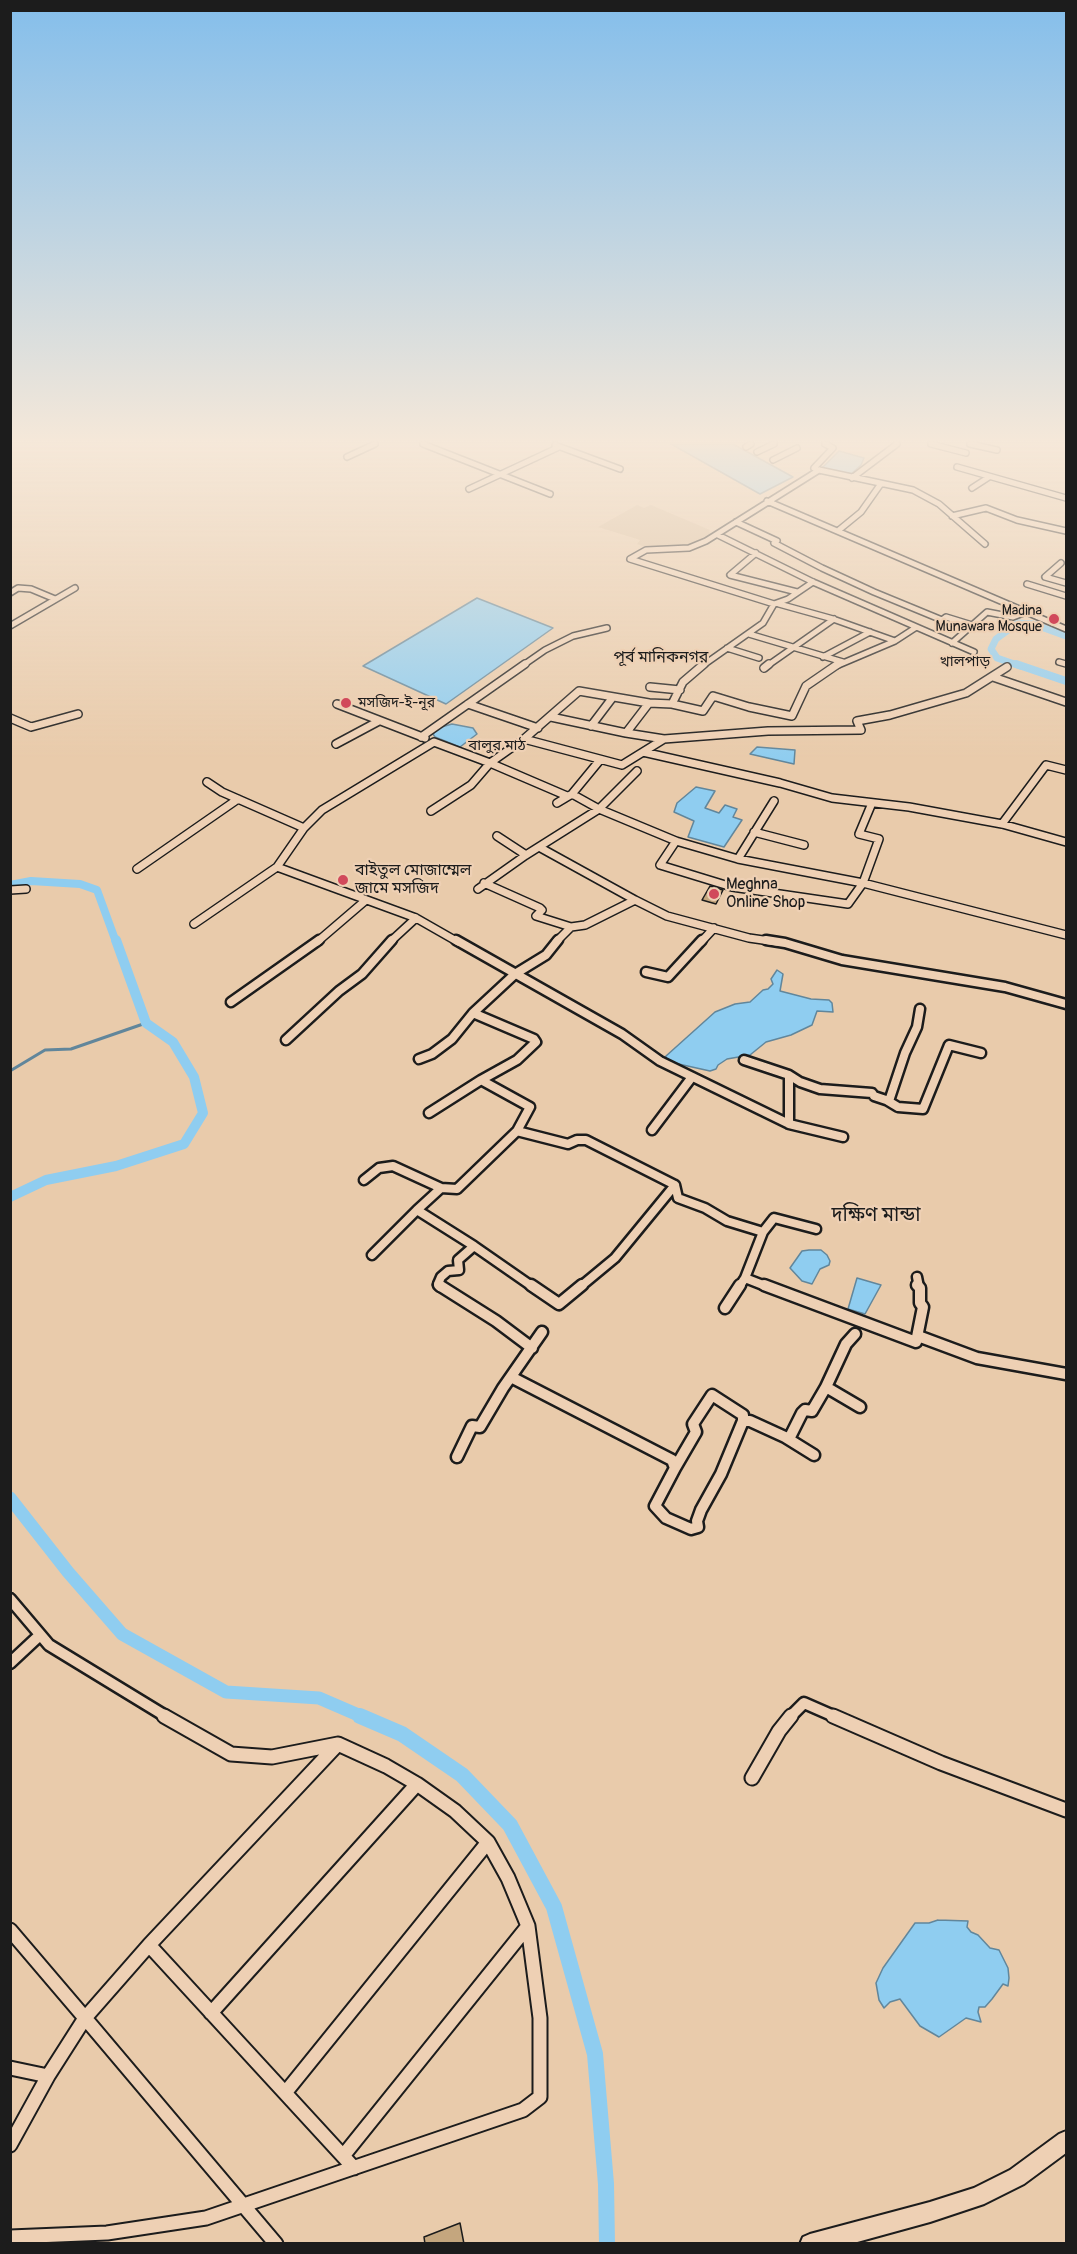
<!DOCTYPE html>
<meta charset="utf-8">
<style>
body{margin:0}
#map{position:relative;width:1077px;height:2254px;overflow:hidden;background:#e9cbab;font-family:Pangolin,sans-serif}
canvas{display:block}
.frame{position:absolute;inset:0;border:12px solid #1c1c1c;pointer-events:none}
</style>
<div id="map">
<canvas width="1077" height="2254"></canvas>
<div class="frame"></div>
</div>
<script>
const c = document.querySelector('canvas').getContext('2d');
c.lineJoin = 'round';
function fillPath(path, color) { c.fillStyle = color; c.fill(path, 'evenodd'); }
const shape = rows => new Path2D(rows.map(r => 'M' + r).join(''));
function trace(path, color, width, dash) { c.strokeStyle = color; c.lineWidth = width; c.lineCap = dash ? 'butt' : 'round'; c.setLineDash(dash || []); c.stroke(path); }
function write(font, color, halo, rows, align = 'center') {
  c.font = font + ' Pangolin,"Noto Sans Bengali",sans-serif'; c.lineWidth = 4.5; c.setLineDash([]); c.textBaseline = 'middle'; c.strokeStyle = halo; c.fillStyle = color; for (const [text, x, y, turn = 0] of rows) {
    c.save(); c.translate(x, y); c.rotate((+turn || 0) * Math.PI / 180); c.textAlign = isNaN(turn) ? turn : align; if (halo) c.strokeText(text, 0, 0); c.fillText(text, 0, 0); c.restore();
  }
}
fillPath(shape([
 [637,505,644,508,651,505,710,530,709,532,714,535,687,546,650,549,637,544,640,540,598,527]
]), '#dabd9b');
const water = shape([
 [671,444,733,444,793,477,760,494,671,444],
 [839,451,864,458,861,465,851,474,822,468,839,451],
 [477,598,553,628,446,704,363,666,477,598],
 [452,724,473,728,477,734,460,747,435,737,433,734,438,728,452,724],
 [757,747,795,750,794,764,750,754,757,747],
 [696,787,715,791,705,808,719,813,725,805,737,809,733,817,742,820,724,847,688,837,694,821,674,812,677,803,696,787],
 [777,970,783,974,780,991,811,999,829,1000,832,1003,833,1012,817,1011,812,1025,791,1035,766,1042,750,1055,727,1059,718,1065,716,1069,710,1071,665,1061,666,1056,715,1012,735,1004,750,1002,763,990,768,989,773,984,771,979,777,970],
 [809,1250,821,1250,827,1255,830,1261,829,1265,820,1269,812,1284,802,1281,790,1268,802,1251,809,1250],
 [857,1278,881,1285,865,1314,848,1309,857,1278],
 [938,1920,968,1921,967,1927,971,1932,978,1935,990,1948,999,1950,1008,1968,1009,1978,1008,1986,1003,1984,992,1999,985,2007,979,2007,978,2012,981,2022,966,2018,939,2037,920,2026,900,1999,890,2002,884,2008,879,2000,876,1983,883,1968,915,1923,929,1923,938,1920]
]);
fillPath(water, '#8fcdf0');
trace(water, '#61869b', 1.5);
trace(shape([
 [10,1071,45,1050,71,1049,146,1023]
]), '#61869b', 3);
trace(shape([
 [1020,666,997,658,991,649,996,639,1018,623,1033,624,1066,636]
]), '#8fcdf0', 7);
trace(shape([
 [1016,664,1066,681],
 [10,885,31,881,80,884,97,890,116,942]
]), '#8fcdf0', 8);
trace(shape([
 [10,1197,46,1180,116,1166,184,1144,203,1113,194,1077,173,1042,146,1023,116,940]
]), '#8fcdf0', 10);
trace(shape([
 [10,1498,68,1572,122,1634,226,1692,319,1698,363,1717]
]), '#8fcdf0', 13);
trace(shape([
 [360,1716,402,1734,462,1775,510,1825,554,1907,595,2054,606,2184,607,2244]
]), '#8fcdf0', 16);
const building = shape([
 [710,886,723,890,716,904,702,900,710,886],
 [460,2223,464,2244,425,2244,424,2237,460,2223]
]);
fillPath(building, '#c4a67e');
trace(building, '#1c1c1c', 1.5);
const streetFar4 = shape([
 [423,444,550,494],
 [931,444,966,453],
 [970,444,997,450],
 [555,445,620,469],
 [746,447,751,444],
 [757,452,774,444],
 [347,457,375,444],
 [773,460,797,448],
 [957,467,1066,498],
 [818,470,814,468,833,448,825,444],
 [819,470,913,490,939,504,985,544],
 [852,478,897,444],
 [972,488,989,477],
 [469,489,559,447],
 [767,501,1066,629],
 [952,516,986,508,1017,520,1066,531],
 [736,522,777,541,774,543,822,568,874,592,942,620,946,617,972,625],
 [839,530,861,512,880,485],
 [718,535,813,582,974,652],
 [756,553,730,575,797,592],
 [1061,563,1045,577,1066,583],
 [1027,584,1066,596],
 [10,593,18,588,31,589,55,599],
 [774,604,630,559,646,550,689,548,706,541,819,470],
 [779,604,833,619,895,641],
 [10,626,75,588],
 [749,634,843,662],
 [952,643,987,612,1013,617,1026,612],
 [727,648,759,658],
 [823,657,870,632],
 [1059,662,1066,664],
 [522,666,545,650,573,636,607,628],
 [702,666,763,623,774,604,788,599,813,582],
 [767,666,834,619],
 [836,666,895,641,915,628]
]);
const streetFar3 = shape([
 [764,668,769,664],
 [993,677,1066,702],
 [650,687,680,690],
 [337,704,425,738],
 [468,704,538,728],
 [672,704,703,711,713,696,749,707,792,716,806,686,838,664],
 [551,717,626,733],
 [10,718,31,727,78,714],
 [591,726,613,697],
 [421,737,525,664],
 [524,739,579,691,649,703],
 [664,739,626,733,649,703,672,704,683,682,704,664],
 [336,744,379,721],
 [643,752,780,783,832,798,909,807,1002,824,1066,842],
 [207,782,222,792,304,828],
 [572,794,599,809,676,841,738,859,863,883,1066,935],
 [557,803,572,794,600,760],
 [431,811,471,785,490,763,567,796],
 [1002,824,1046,765,1066,770],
 [754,832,804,845],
 [497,836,526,855],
 [676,841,660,865,732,887,848,904,863,883,879,839,859,834,872,803],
 [539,847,635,900],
 [738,859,774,801],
 [137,869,238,799],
 [484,883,540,908,542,910,536,916,571,927,556,942],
 [478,889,526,855,599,809,637,771],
 [10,890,26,889],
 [194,924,277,867],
 [571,927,585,925,635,900,667,916,749,938,777,942],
 [317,942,366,900],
 [390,942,416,918],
 [458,942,416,918,277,867,304,828,322,810,434,742,490,763,524,739,622,765,664,739,768,731,861,730,857,721,890,715,966,693,1007,667],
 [701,942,714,928]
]);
const streetFar2 = shape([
 [456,940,622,1034,660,1061,789,1124,789,1075,744,1060],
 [558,940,546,955,515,974,473,1013,534,1039,536,1042,517,1060,481,1080,530,1107,517,1131,568,1144,577,1140,586,1140,675,1185,678,1198,705,1208,727,1221,763,1232,745,1278,768,1287],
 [766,940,785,943,842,960,1005,987,1066,1004],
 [646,972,668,977,702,940],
 [231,1002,319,940],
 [286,1040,339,991,362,974,392,940],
 [419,1059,432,1054,452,1039,473,1013],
 [789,1075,800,1082,820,1089,872,1093,874,1096,889,1101,905,1053,917,1027,920,1009],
 [888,1101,898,1107,923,1109,949,1045,981,1053],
 [429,1113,481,1080],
 [789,1124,843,1137],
 [652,1130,692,1077],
 [364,1180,379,1168,393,1166,441,1188,457,1189,517,1131],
 [417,1210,441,1188],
 [763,1232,774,1218,816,1229],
 [372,1255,417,1210,474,1246],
 [917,1277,919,1287],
 [440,1287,438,1284,441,1277,448,1271,459,1270,458,1260,474,1246,533,1287],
 [580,1287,615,1258,675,1185],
 [739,1287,745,1278]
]);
const streetFar1 = shape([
 [439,1285,496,1321,532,1348],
 [531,1285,559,1304,582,1285],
 [764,1285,916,1342,923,1307,920,1303,920,1288,917,1285],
 [725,1308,740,1285],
 [918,1336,977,1358,1066,1374],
 [511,1377,672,1460,675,1468,655,1506,666,1518,691,1529,698,1527,697,1521,701,1510,721,1474,743,1421,750,1421,785,1437,814,1455],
 [826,1387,846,1344,855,1334],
 [789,1439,802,1413,805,1410,812,1411,826,1387,860,1407],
 [457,1457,472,1426,480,1427,503,1388,542,1332],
 [675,1468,696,1432,693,1424,712,1395,743,1415,743,1421],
 [10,1599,49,1645,167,1717],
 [10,1663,40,1635],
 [790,1717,804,1703,836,1717]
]);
const street = shape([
 [164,1716,231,1754,272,1757,338,1744,386,1766,417,1784],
 [833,1716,941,1763,1066,1810],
 [752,1778,779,1731,791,1716],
 [10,1930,85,2018,149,1945,338,1744],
 [149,1945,354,2168],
 [10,2068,48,2076],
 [285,2093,488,1842],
 [10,2145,48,2076,85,2018,276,2244],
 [343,2156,528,1926],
 [10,2237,107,2233,206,2218,523,2110,540,2097,540,2018,528,1926,508,1878,488,1842,455,1811,417,1784,211,2013]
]);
const secondary = shape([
 [1066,2131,1066,2153,1024,2184,984,2204,930,2222,850,2244,800,2244,803,2237,810,2234,930,2202,974,2188,1010,2170,1059,2134,1066,2131]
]);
trace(streetFar4, '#1c1c1c', 8);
trace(streetFar3, '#1c1c1c', 10);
trace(streetFar2, '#1c1c1c', 13);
trace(streetFar1, '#1c1c1c', 15);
trace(street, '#1c1c1c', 17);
trace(secondary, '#1c1c1c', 4);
trace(streetFar4, '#eed0b4', 5);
trace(streetFar3, '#eed0b4', 7);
trace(streetFar2, '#eed0b4', 8);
trace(streetFar1, '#eed0b4', 10);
trace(street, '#eed0b4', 13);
fillPath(secondary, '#eed0b4');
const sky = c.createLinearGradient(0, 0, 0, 760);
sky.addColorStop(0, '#84beeb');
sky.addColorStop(0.58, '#f5e8d9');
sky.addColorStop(1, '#f5e8d900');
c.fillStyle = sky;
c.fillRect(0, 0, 1077, 760);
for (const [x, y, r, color] of [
 [1054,619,6,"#d1495b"],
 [346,703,6,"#d1495b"],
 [343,880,6,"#d1495b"],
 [714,894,6,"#d1495b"]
]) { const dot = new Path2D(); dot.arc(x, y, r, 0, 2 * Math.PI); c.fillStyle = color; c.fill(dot); trace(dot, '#eed0b4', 2); }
write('14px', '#1c1c1c', '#eed0b4', [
 ["Madina",1042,611],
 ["Munawara Mosque",1042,627],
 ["মসজিদ-ই-নূর",358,703,"left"]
], 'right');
write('15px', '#1c1c1c', '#eed0b4', [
 ["খালপাড়",965,662],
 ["বালুর মাঠ",497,746]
]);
write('16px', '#1c1c1c', '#eed0b4', [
 ["পূর্ব মানিকনগর",661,658]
]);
write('16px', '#1c1c1c', '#eed0b4', [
 ["বাইতুল মোজাম্মেল",355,871],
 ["জামে মসজিদ",355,889],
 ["Meghna",726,885],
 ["Online Shop",726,903]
], 'left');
write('20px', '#1c1c1c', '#eed0b4', [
 ["দক্ষিণ মান্ডা",876,1216]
]);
</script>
